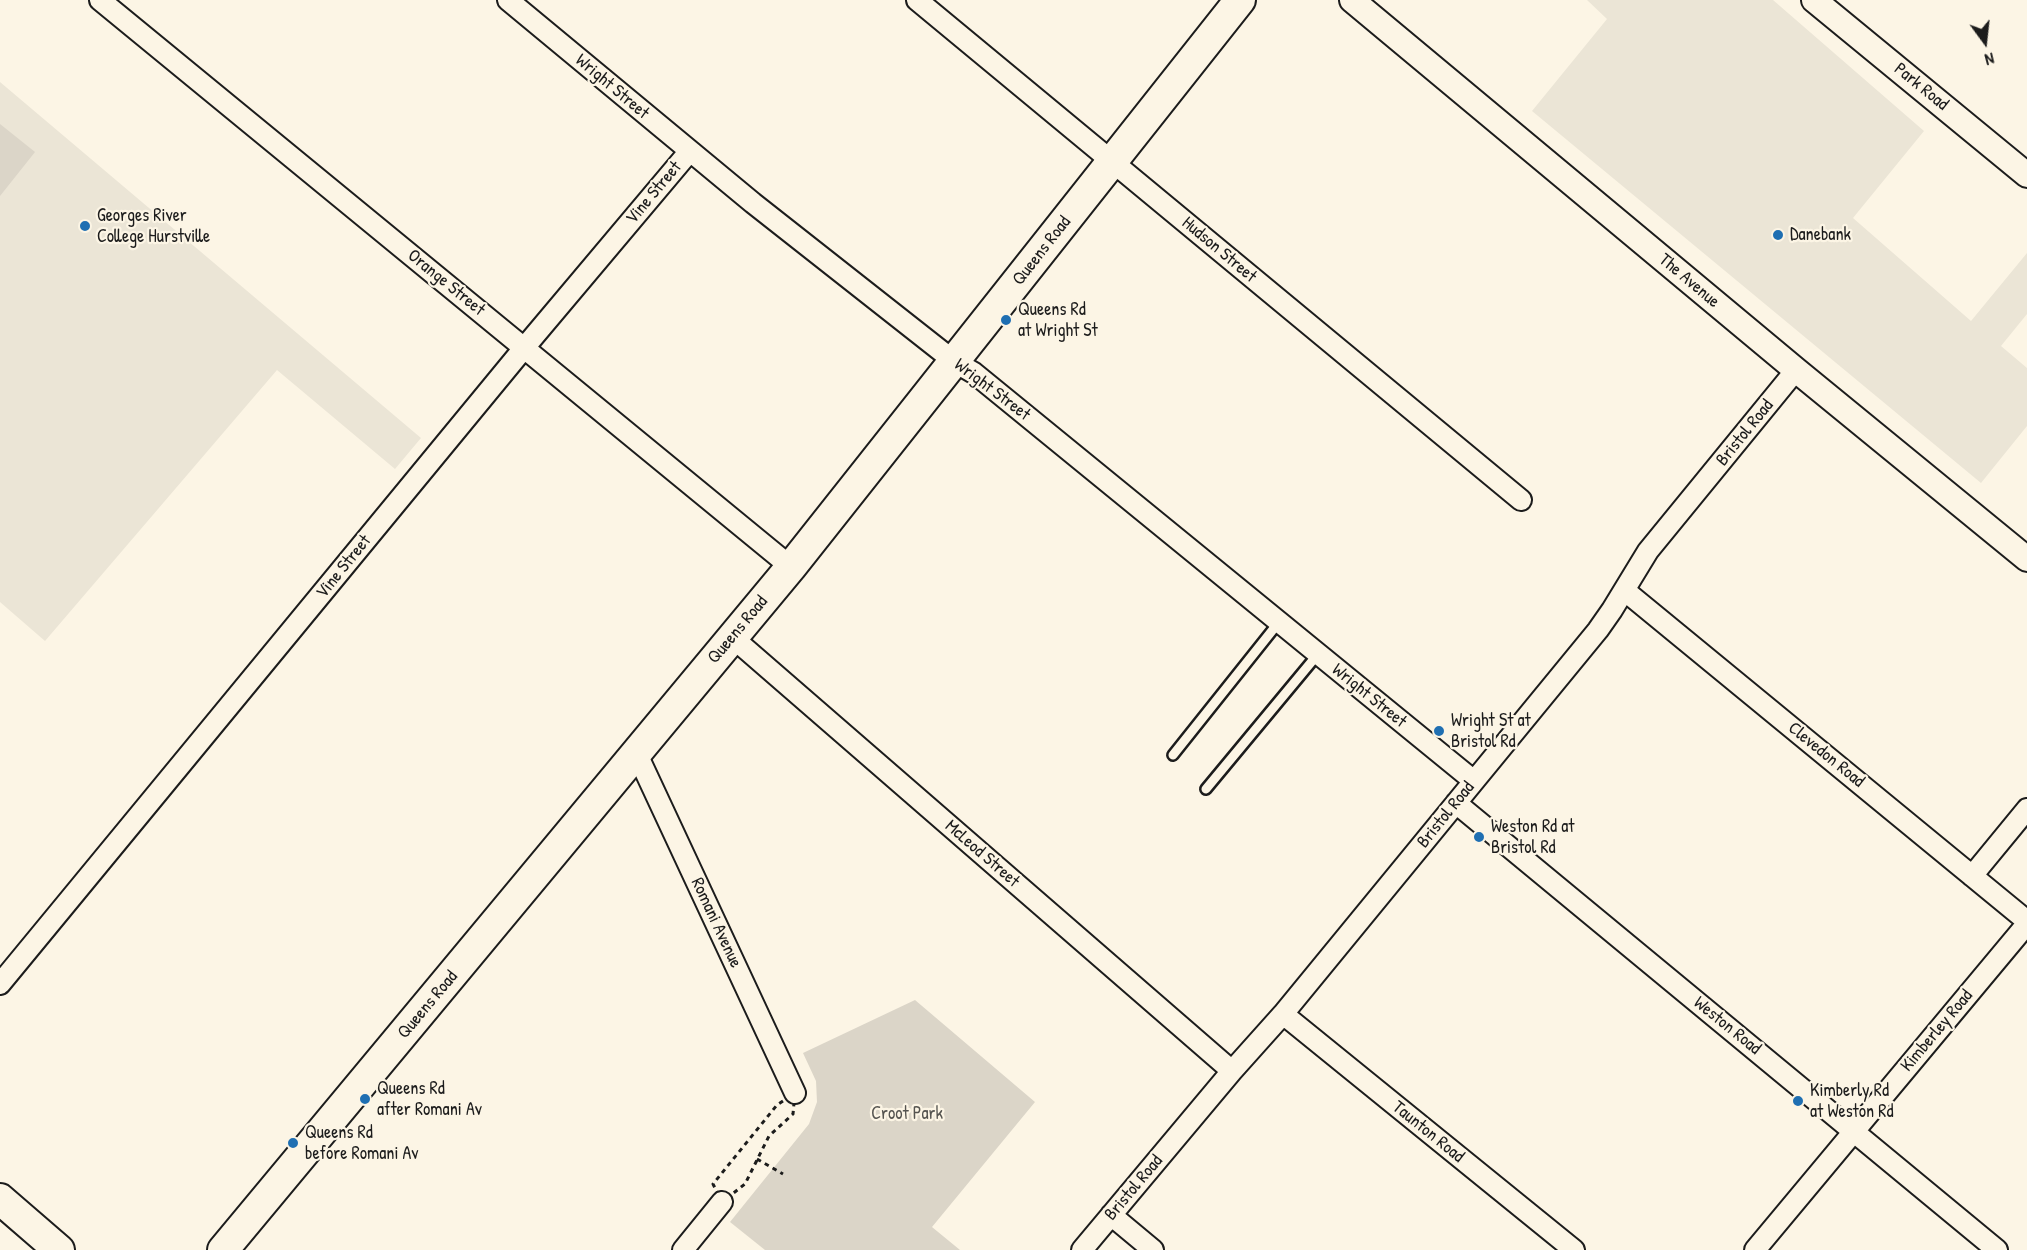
<!DOCTYPE html>
<style>
body{margin:0}
#map{position:relative;width:2027px;height:1250px;overflow:hidden;background:#fcf5e5;font-family:"Patrick Hand",sans-serif}
canvas{display:block}
.north{position:absolute;left:1955px;top:12px;width:60px;height:60px;-webkit-text-stroke:4px #fcf5e5;paint-order:stroke;rotate:165deg;font-size:16px;font-weight:700;line-height:24px;text-align:center;color:#1c1c1c}
.north::after{content:'';display:block;margin:auto;width:21px;height:27px;background:#1c1c1c;clip-path:polygon(50% 0,100% 100%,50% 72%,0 100%)}
</style>
<div id="map">
<canvas width="2027" height="1250"></canvas>
<div class="north">N</div>
</div>
<script>
const c = document.querySelector('canvas').getContext('2d');
c.lineJoin = 'round';
function fillPath(path, color) { c.fillStyle = color; c.fill(path, 'evenodd'); }
const shape = rows => new Path2D(rows.map(r => 'M' + r).join(''));
function trace(path, color, width, dash) { c.strokeStyle = color; c.lineWidth = width; c.lineCap = dash ? 'butt' : 'round'; c.setLineDash(dash || []); c.stroke(path); }
function write(font, color, halo, rows, align = 'center') {
  c.font = font + ' "Patrick Hand",sans-serif'; c.lineWidth = 4.5; c.setLineDash([]); c.textBaseline = 'middle'; c.strokeStyle = halo; c.fillStyle = color; for (const [text, x, y, turn = 0] of rows) {
    c.save(); c.translate(x, y); c.rotate((+turn || 0) * Math.PI / 180); c.textAlign = isNaN(turn) ? turn : align; if (halo) c.strokeText(text, 0, 0); c.fillText(text, 0, 0); c.restore();
  }
}
fillPath(shape([
 [1587,0,1773,0,1924,131,1853,218,1971,321,2027,253,2027,314,2001,346,2027,368,2027,426,1981,483,1532,111,1607,19],
 [0,82,421,438,395,469,277,370,45,641,0,602]
]), '#ebe5d6');
fillPath(shape([
 [0,124,35,152,0,196],
 [915,1000,1035,1102,932,1227,960,1250,765,1250,730,1222,809,1124,817,1102,816,1081,803,1053]
]), '#dbd5c8');
const service = shape([
 [1173,755,1279,622],
 [1206,789,1318,654]
]);
const minor = shape([
 [100,0,791,567],
 [508,0,753,203,955,362,974,373,1474,781],
 [917,0,1521,500],
 [1624,590,2027,921],
 [732,637,1232,1071],
 [636,752,795,1093],
 [1456,803,1997,1250],
 [1972,876,2027,809],
 [0,984,524,348,689,152],
 [1283,1014,1574,1250],
 [1111,1215,1153,1250],
 [683,1250,722,1202],
 [1082,1250,1232,1071,1283,1014,1598,630,1612,610,1648,551,1796,370],
 [1755,1250,2027,924]
]);
const tertiary = shape([
 [1352,0,1796,370,2027,559],
 [1814,0,2027,175]
]);
const primary = shape([
 [0,1199,59,1250],
 [223,1250,791,567,1240,0]
]);
trace(service, '#1c1c1c', 14);
trace(minor, '#1c1c1c', 24);
trace(tertiary, '#1c1c1c', 28);
trace(primary, '#1c1c1c', 34);
trace(shape([
 [795,1093,793,1114,769,1136,745,1184,722,1202,713,1184,777,1105,795,1093],
 [757,1159,783,1174]
]), '#1c1c1c', 3, [4.5, 4.5]);
trace(service, '#fcf5e5', 9);
trace(minor, '#fcf5e5', 20);
trace(tertiary, '#fcf5e5', 24);
trace(primary, '#fcf5e5', 30);
for (const [x, y, r, color] of [
 [85,226,6,"#1f6fb2"],
 [1778,235,6,"#1f6fb2"],
 [1006,320,6,"#1f6fb2"],
 [1439,731,6,"#1f6fb2"],
 [1479,837,6,"#1f6fb2"],
 [365,1099,6,"#1f6fb2"],
 [1798,1101,6,"#1f6fb2"],
 [293,1143,6,"#1f6fb2"]
]) { const dot = new Path2D(); dot.arc(x, y, r, 0, 2 * Math.PI); c.fillStyle = color; c.fill(dot); trace(dot, '#fcf5e5', 2); }
write('18px', '#1c1c1c', '#fcf5e5', [
 ["Wright Street",612,87,40],
 ["Park Road",1921,87,39],
 ["Vine Street",654,193,-50],
 ["Hudson Street",1219,250,40],
 ["Queens Road",1042,251,-52],
 ["The Avenue",1689,281,40],
 ["Orange Street",446,283,39],
 ["Wright Street",992,390,37],
 ["Bristol Road",1745,433,-51],
 ["Vine Street",344,567,-51],
 ["Queens Road",738,630,-50],
 ["Wright Street",1369,696,39],
 ["Clevedon Road",1826,755,39],
 ["Bristol Road",1446,815,-51],
 ["McLeod Street",982,854,41],
 ["Romani Avenue",716,923,65],
 ["Queens Road",428,1005,-50],
 ["Weston Road",1727,1026,39],
 ["Kimberley Road",1937,1031,-50],
 ["Taunton Road",1428,1132,39],
 ["Bristol Road",1134,1188,-50]
]);
write('18px', '#1c1c1c', '#fcf5e5', [
 ["Georges River",97,216],
 ["College Hurstville",97,237],
 ["Danebank",1790,235],
 ["Queens Rd",1018,310],
 ["at Wright St",1018,331],
 ["Wright St at",1451,721],
 ["Bristol Rd",1451,742],
 ["Weston Rd at",1491,827],
 ["Bristol Rd",1491,848],
 ["Queens Rd",377,1089],
 ["after Romani Av",377,1110],
 ["Kimberly Rd",1810,1091],
 ["at Weston Rd",1810,1112],
 ["Queens Rd",305,1133],
 ["before Romani Av",305,1154]
], 'left');
write('18px', '#555450', '#fcf5e5', [
 ["Croot Park",907,1114]
]);
</script>
